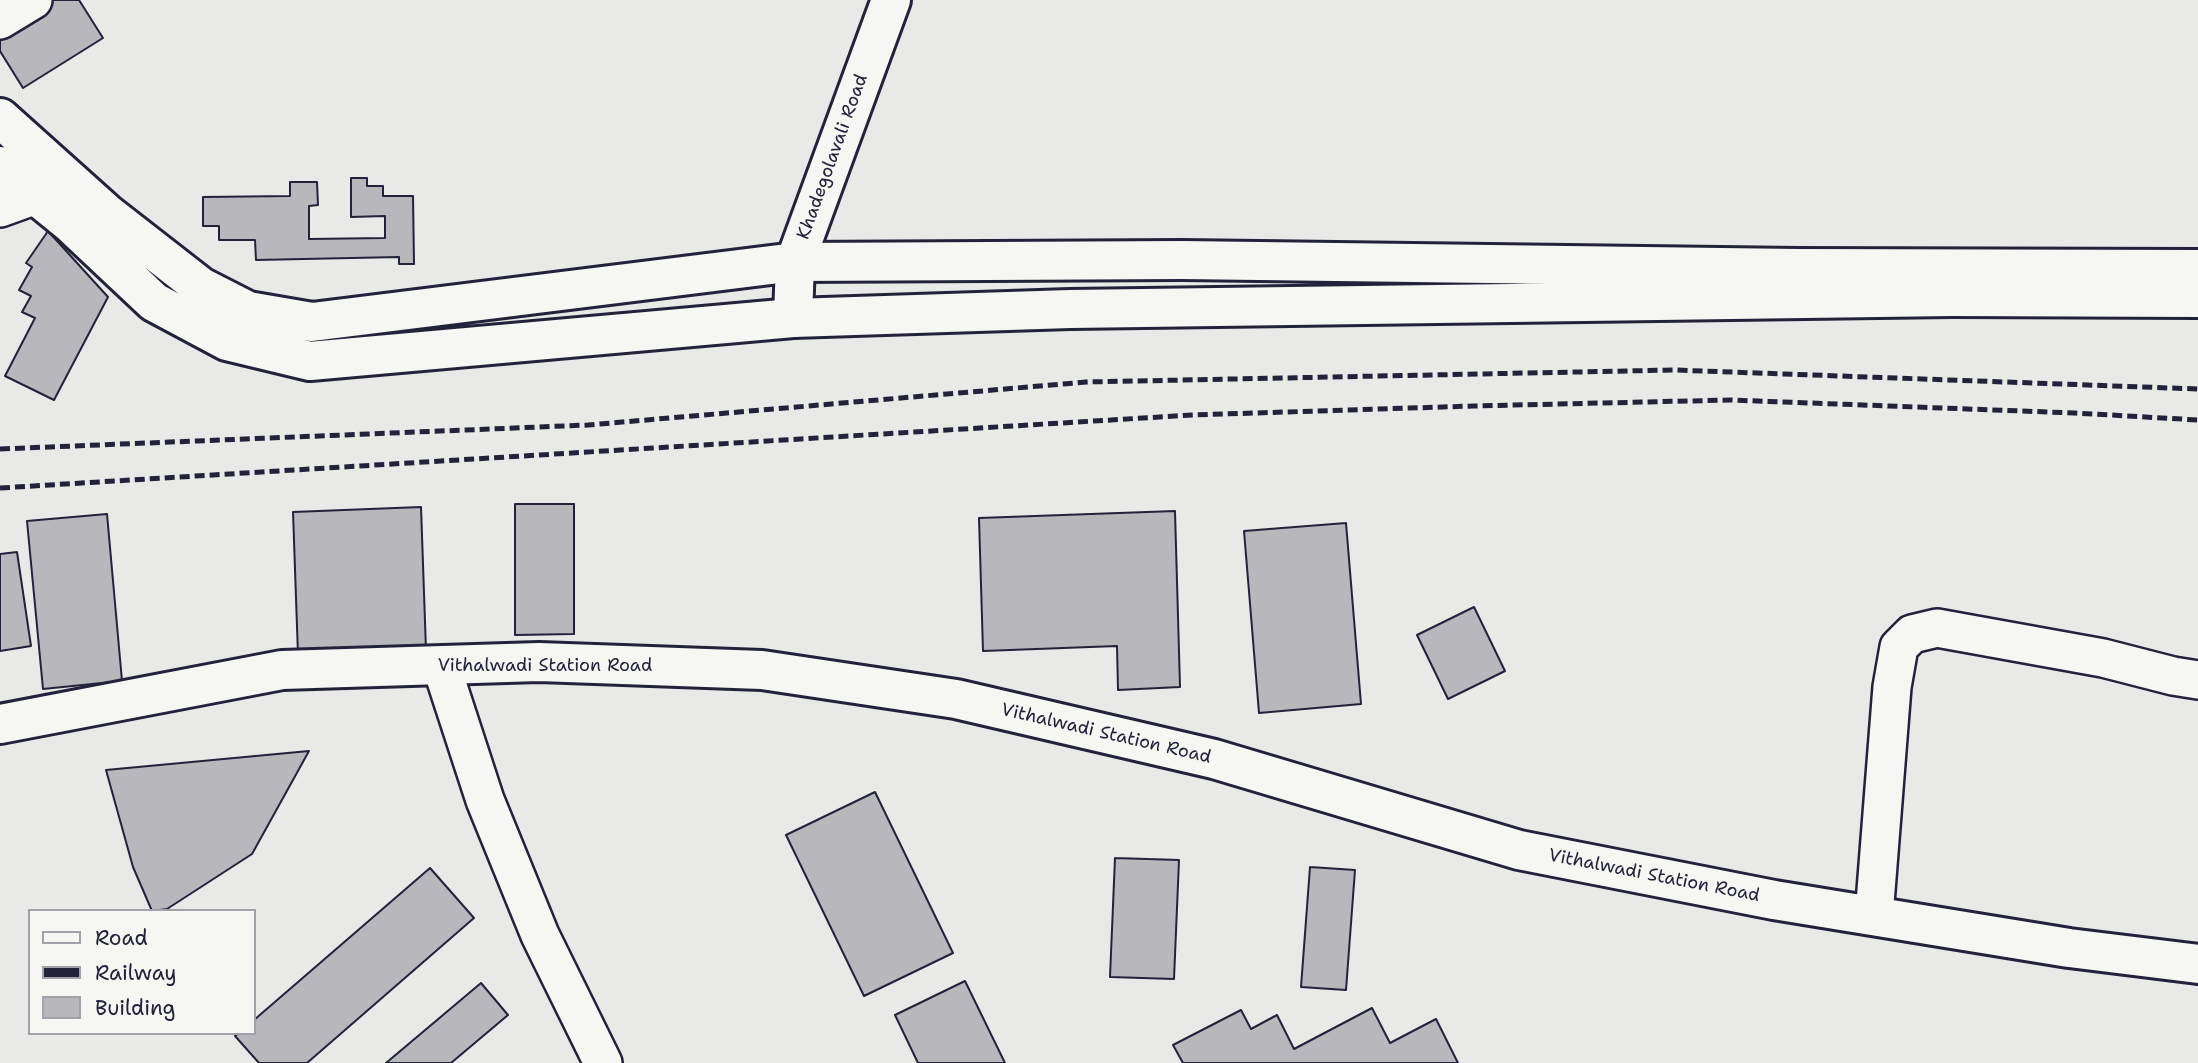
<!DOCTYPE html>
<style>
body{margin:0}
#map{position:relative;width:2198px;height:1063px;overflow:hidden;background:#e9e9e7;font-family:"Shantell Sans",sans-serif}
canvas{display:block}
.legend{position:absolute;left:28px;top:909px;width:228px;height:126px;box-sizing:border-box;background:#f6f6f2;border:2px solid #a1a1a9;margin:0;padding:9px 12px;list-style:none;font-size:21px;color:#22223b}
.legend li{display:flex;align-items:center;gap:14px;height:35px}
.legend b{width:35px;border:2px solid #a1a1a9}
</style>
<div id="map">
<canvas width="2198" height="1063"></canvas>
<ul class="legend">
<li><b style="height:9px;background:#f6f6f2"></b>Road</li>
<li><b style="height:9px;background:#22223b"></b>Railway</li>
<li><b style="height:19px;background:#b8b8bc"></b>Building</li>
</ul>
</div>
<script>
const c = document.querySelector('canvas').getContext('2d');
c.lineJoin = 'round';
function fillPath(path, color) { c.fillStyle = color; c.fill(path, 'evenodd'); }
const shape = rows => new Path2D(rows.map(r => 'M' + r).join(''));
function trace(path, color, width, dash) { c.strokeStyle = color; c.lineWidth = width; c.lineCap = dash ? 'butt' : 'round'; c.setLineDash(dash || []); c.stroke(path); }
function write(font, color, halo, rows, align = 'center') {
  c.font = font + ' "Shantell Sans",sans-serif'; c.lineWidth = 5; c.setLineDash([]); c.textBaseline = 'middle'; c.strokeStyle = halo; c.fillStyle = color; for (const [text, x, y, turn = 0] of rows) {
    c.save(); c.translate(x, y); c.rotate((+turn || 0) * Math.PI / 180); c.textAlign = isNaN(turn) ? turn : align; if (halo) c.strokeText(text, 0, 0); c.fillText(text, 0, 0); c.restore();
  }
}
const building = shape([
 [42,0,79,0,103,38,23,88,0,51,0,26,42,0],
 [351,178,367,178,367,186,383,186,383,196,413,196,414,264,399,264,399,257,256,260,255,240,219,240,219,226,203,226,203,197,290,196,290,182,317,182,318,205,309,206,309,239,385,238,385,216,351,217,351,178],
 [48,231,108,297,54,400,5,376,35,318,22,312,31,296,19,290,32,267,26,263,48,231],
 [515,504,574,504,574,634,515,635,515,504],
 [421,507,426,650,298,655,293,512,421,507],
 [1175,511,1180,687,1118,690,1117,646,983,651,979,518,1175,511],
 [107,514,122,681,43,689,27,521,107,514],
 [1346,523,1361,704,1259,713,1244,531,1346,523],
 [17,552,31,646,0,651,0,554,17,552],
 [1474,607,1505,671,1448,699,1417,635,1474,607],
 [309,751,252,854,167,909,152,911,133,867,106,770,309,751],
 [875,792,953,953,864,996,786,835,875,792],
 [1115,858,1179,860,1174,979,1110,977,1115,858],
 [1310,867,1355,870,1346,990,1301,987,1310,867],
 [430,868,474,918,307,1063,259,1063,235,1036,239,1033,254,1033,254,1020,430,868],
 [965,981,1005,1063,918,1063,895,1015,965,981],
 [481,983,508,1015,451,1063,386,1063,481,983],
 [1372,1008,1390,1043,1436,1019,1458,1063,1183,1063,1173,1045,1241,1010,1251,1029,1277,1015,1294,1049,1372,1008]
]);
fillPath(building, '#b8b8bc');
trace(building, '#22223b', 2);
const minor = shape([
 [0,20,33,0],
 [0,208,36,195,58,177],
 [441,665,485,800,540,935,603,1063],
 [1874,916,1892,687,1899,647,1912,634,1937,628,2103,658,2173,676,2198,680]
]);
const tertiary = shape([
 [793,318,795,262,891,0],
 [0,724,282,670,539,662,762,670,956,699,1214,759,1519,850,1774,900,2069,948,2198,964]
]);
const secondary = shape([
 [0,118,106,213,201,287,248,311,312,322,795,262,1182,260,1798,268,2198,269],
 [0,166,70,223,154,302,227,341,310,361,793,318,1070,309,1952,297,2198,298]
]);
trace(minor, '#22223b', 42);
trace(tertiary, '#22223b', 44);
trace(secondary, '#22223b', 44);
trace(minor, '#f6f6f2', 37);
trace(tertiary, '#f6f6f2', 38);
trace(secondary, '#f6f6f2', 38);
trace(shape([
 [0,449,588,425,1086,382,1675,370,2198,389],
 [0,488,1192,415,1474,406,1730,400,2075,413,2198,420]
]), '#22223b', 5, [10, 5]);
write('18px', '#22223b', '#f6f6f2', [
 ["Khadegolavali Road",833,157,-70],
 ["Vithalwadi Station Road",545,666],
 ["Vithalwadi Station Road",1106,734,13],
 ["Vithalwadi Station Road",1654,876,11]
]);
</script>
